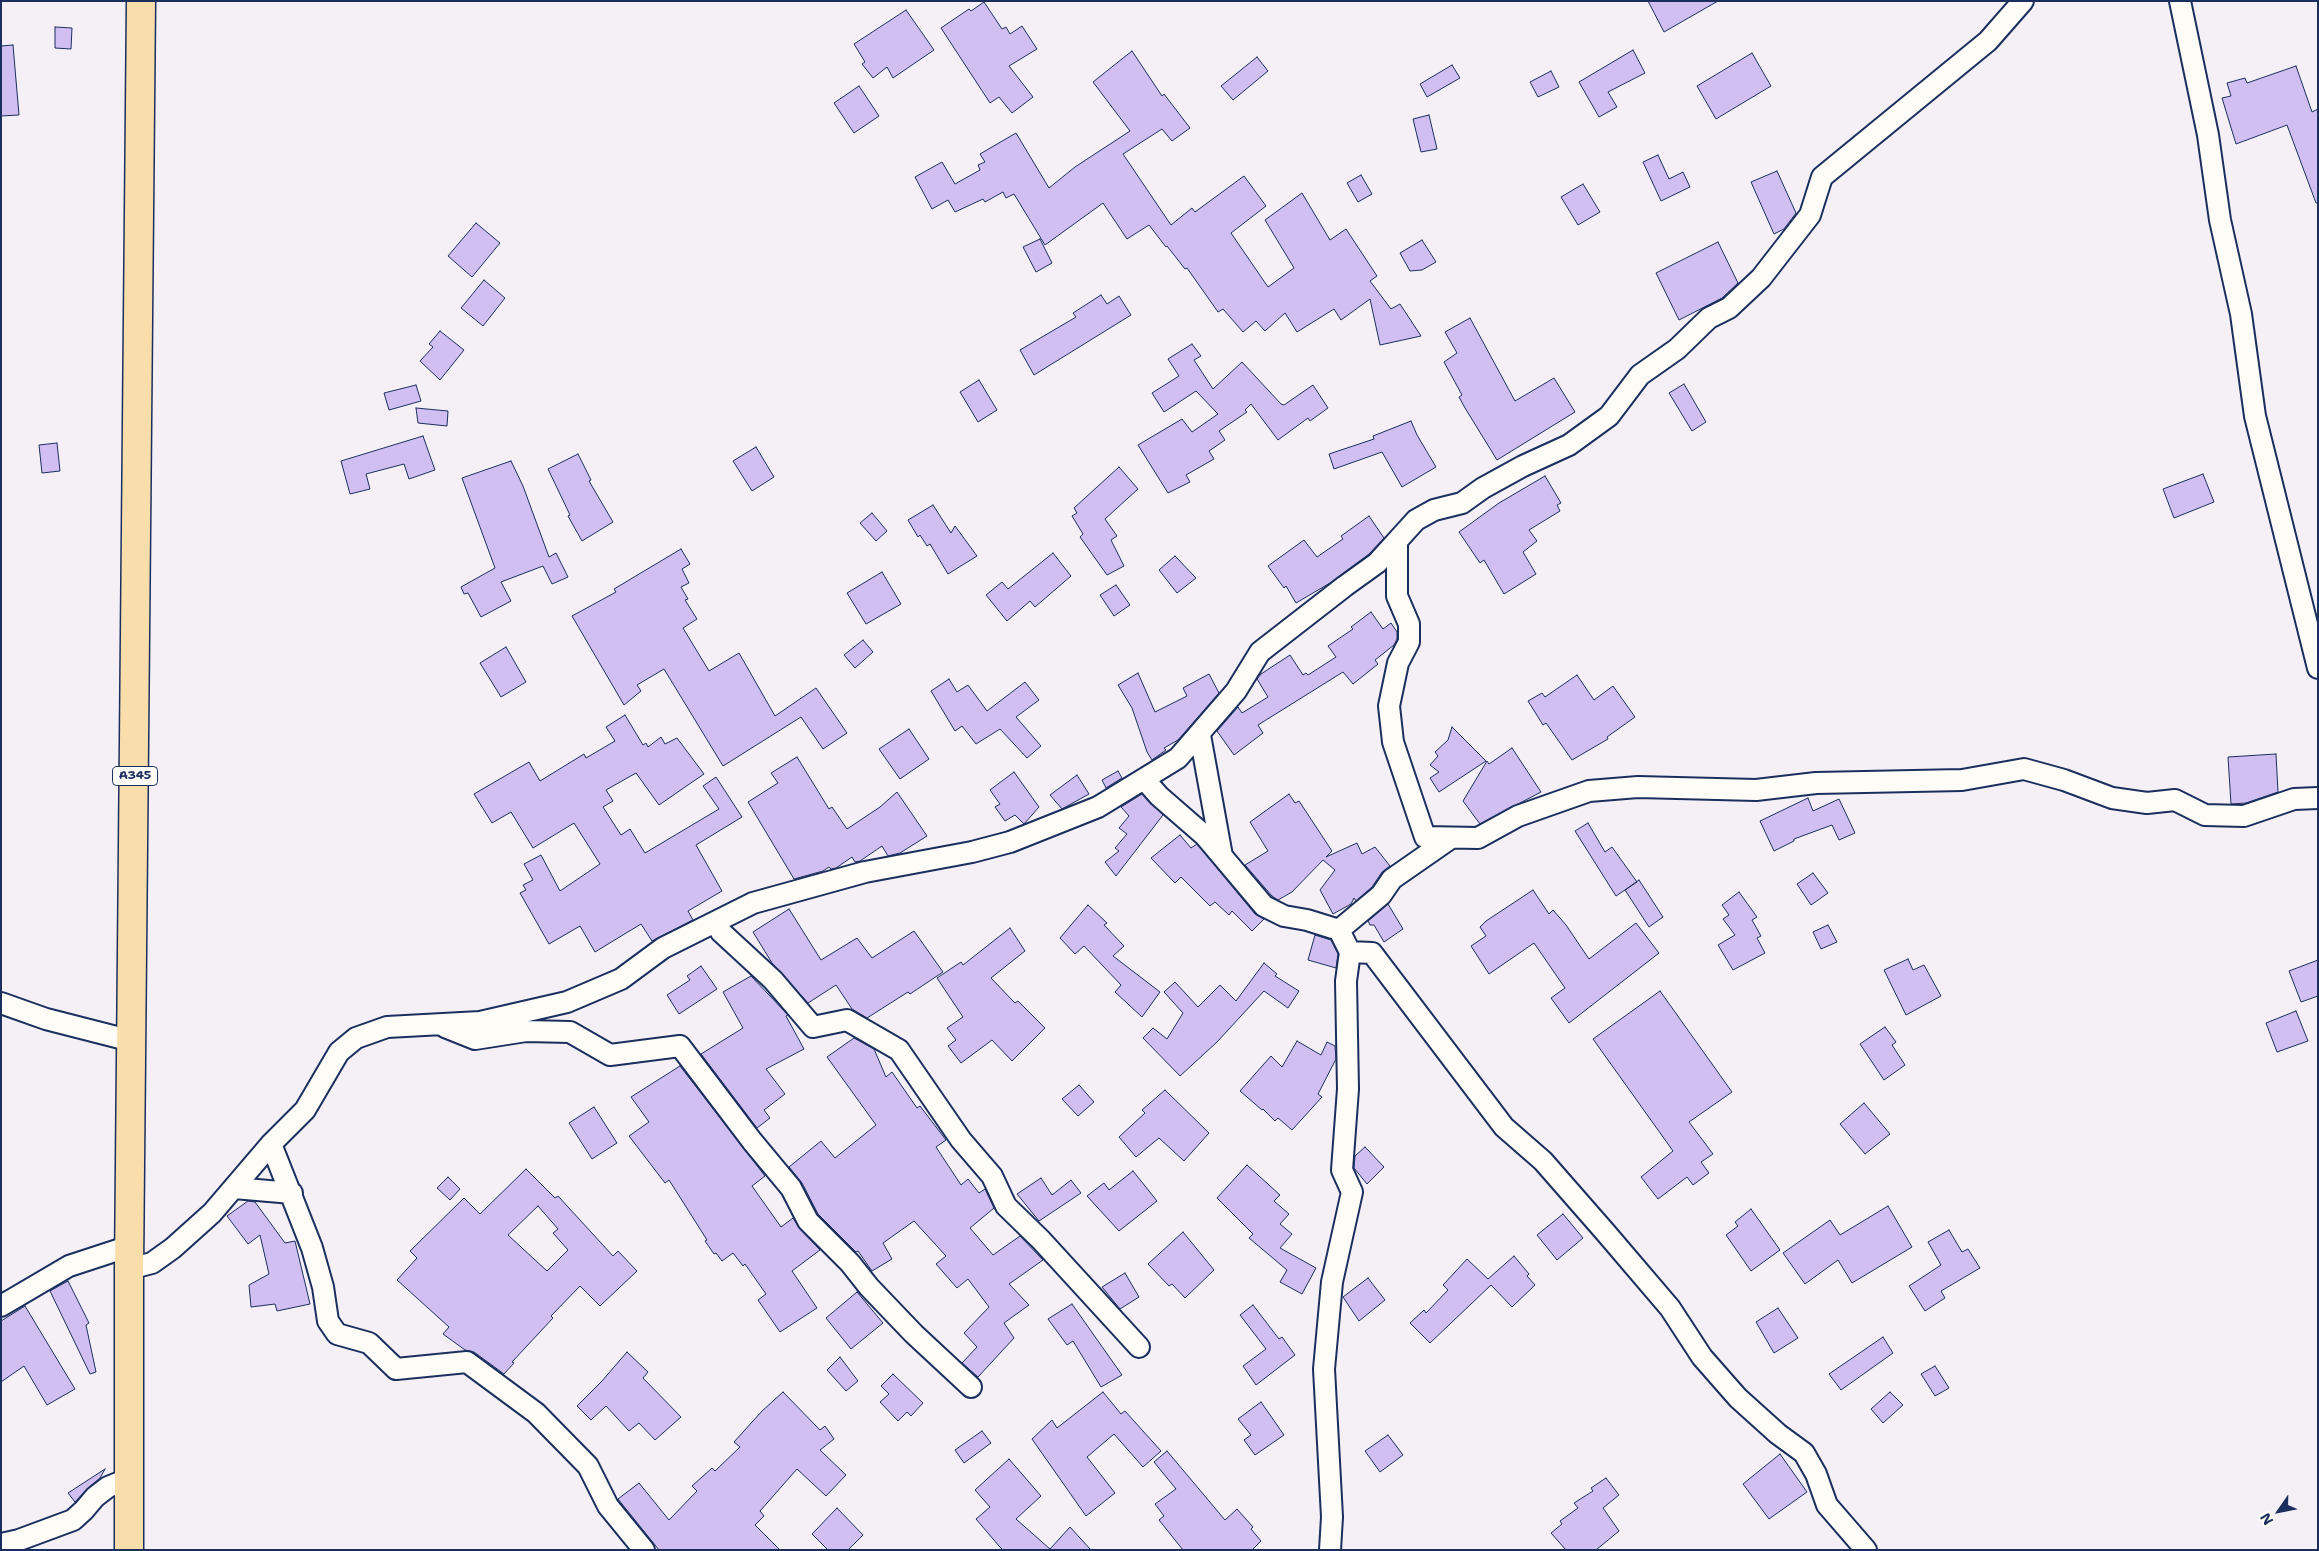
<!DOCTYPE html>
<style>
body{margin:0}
#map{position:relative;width:2319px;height:1551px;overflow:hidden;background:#f4f0f6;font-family:"Shantell Sans",sans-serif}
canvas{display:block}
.frame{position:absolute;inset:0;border:2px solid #1b2f5e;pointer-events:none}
.north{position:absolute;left:2254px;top:1486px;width:50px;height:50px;-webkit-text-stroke:4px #fdfcf7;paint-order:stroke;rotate:237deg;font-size:14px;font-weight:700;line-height:20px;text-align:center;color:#1b2f5e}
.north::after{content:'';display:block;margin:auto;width:18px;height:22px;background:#1b2f5e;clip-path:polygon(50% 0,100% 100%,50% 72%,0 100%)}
</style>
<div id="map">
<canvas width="2319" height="1551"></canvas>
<div class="frame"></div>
<div class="north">N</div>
</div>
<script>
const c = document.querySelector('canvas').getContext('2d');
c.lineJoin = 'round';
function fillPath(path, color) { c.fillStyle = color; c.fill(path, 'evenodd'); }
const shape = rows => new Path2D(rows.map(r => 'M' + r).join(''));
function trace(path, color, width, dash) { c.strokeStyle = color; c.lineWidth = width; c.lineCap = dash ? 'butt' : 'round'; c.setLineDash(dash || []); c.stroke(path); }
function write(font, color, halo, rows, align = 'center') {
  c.font = font + ' "Shantell Sans",sans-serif'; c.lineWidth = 4; c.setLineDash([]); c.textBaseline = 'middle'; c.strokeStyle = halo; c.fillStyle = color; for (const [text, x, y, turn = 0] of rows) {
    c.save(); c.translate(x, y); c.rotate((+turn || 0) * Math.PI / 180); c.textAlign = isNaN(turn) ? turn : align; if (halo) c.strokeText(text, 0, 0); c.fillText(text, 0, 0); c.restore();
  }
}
const building = shape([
 [1648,1,1718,1,1664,32,1648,1],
 [984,2,1002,29,1006,27,1010,34,1022,26,1037,49,1009,66,1033,97,1012,113,999,97,990,103,941,28,969,9,971,11,984,2],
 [906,10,934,50,893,78,887,67,873,78,862,64,865,62,854,44,906,10],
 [55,27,72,28,71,49,55,48,55,27],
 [13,45,19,115,1,116,1,46,13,45],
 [1633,50,1645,73,1608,92,1617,107,1599,117,1579,82,1633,50],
 [1132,51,1162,96,1164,94,1190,128,1172,141,1162,129,1123,154,1171,225,1192,208,1195,212,1244,176,1266,206,1231,233,1268,287,1294,268,1265,220,1302,193,1330,240,1346,229,1377,276,1370,281,1391,309,1400,304,1421,336,1380,345,1370,299,1341,320,1334,309,1297,332,1285,313,1265,331,1256,321,1243,332,1223,309,1218,312,1187,268,1185,269,1167,246,1166,247,1149,225,1127,239,1103,203,1045,245,1014,194,1006,198,1003,192,985,202,983,199,955,212,948,200,932,209,915,177,942,162,955,184,980,170,978,165,985,162,980,154,1016,133,1049,188,1075,167,1130,131,1093,82,1132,51],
 [1752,53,1771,86,1716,119,1697,86,1752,53],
 [1257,57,1268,71,1233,100,1221,86,1257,57],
 [1452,65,1460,78,1427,97,1420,84,1452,65],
 [2296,66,2312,112,2318,109,2318,203,2316,203,2287,125,2236,144,2222,98,2231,96,2227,83,2245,78,2247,83,2296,66],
 [1551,71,1559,87,1538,97,1530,82,1551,71],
 [859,86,879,116,854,133,834,103,859,86],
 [1429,115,1437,149,1421,152,1413,119,1429,115],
 [1658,155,1669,179,1683,172,1690,187,1661,201,1643,162,1658,155],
 [1777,171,1796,213,1784,229,1774,234,1751,182,1777,171],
 [1361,175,1372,194,1358,202,1347,183,1361,175],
 [1583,184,1600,212,1578,225,1561,197,1583,184],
 [476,223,500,243,472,277,448,256,476,223],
 [1040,239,1052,263,1036,272,1023,247,1040,239],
 [1422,240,1436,262,1422,270,1410,271,1400,253,1422,240],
 [1718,242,1738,283,1722,298,1679,320,1656,273,1718,242],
 [484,280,505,298,483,326,461,308,484,280],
 [1101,295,1107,304,1119,296,1131,315,1034,375,1020,350,1076,317,1073,313,1101,295],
 [1470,318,1515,401,1554,378,1575,412,1497,460,1465,408,1459,397,1462,395,1444,362,1457,353,1445,332,1470,318],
 [440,331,464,350,440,380,420,361,433,347,429,344,440,331],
 [1192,344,1201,356,1194,360,1213,389,1242,362,1281,404,1284,405,1313,385,1328,408,1310,421,1308,418,1278,440,1251,404,1245,410,1247,412,1219,431,1225,440,1209,451,1214,459,1186,475,1190,482,1168,493,1138,445,1182,419,1192,432,1218,414,1196,391,1164,412,1152,393,1179,376,1168,359,1192,344],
 [979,380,997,410,978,422,960,392,979,380],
 [1684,384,1706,422,1692,431,1669,393,1684,384],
 [416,385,421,401,389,410,384,393,416,385],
 [416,408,448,411,447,426,418,423,416,408],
 [1411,421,1417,435,1436,467,1402,487,1382,452,1334,469,1329,454,1374,439,1373,436,1411,421],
 [423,436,435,470,409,479,404,464,366,474,370,489,350,494,341,461,423,436],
 [57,443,60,471,42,473,39,445,57,443],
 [756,447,774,477,752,491,733,461,756,447],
 [578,454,591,480,589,481,613,522,582,541,568,516,570,515,548,469,578,454],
 [511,461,523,486,549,557,556,553,568,577,552,584,543,566,501,582,511,601,481,617,468,593,464,594,461,587,495,568,462,478,511,461],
 [1119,467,1138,489,1105,519,1117,536,1111,540,1124,566,1107,575,1080,537,1083,534,1072,516,1077,513,1074,508,1119,467],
 [2203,474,2214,502,2174,518,2163,489,2203,474],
 [1545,476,1561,503,1557,505,1560,511,1529,530,1537,541,1523,552,1536,574,1504,594,1484,560,1480,563,1459,532,1499,503,1545,476],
 [933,505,951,533,955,526,977,556,948,574,930,544,927,546,920,535,918,537,908,520,933,505],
 [872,513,887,531,876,541,860,523,872,513],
 [1369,516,1384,538,1369,554,1330,583,1296,603,1286,586,1284,588,1268,566,1304,540,1317,557,1343,539,1341,536,1369,516],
 [681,549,690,564,682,569,689,583,681,587,688,599,685,600,697,619,683,628,709,671,739,653,775,716,816,688,847,733,823,749,801,717,723,766,664,669,637,685,641,691,624,705,572,616,616,592,614,589,681,549],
 [1053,553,1071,576,1035,607,1030,601,1007,621,986,595,1002,582,1008,589,1053,553],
 [1175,556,1196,578,1177,593,1159,570,1175,556],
 [882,572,901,604,866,624,847,593,882,572],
 [1116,585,1130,605,1114,616,1100,595,1116,585],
 [1371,612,1383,629,1391,623,1397,632,1397,639,1394,645,1375,660,1378,664,1353,684,1343,672,1258,725,1263,733,1234,755,1217,731,1238,707,1242,713,1268,697,1257,679,1261,674,1290,655,1303,675,1306,673,1308,675,1336,657,1328,646,1353,629,1351,627,1371,612],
 [863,640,873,652,855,668,844,655,863,640],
 [506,647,526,682,501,697,480,663,506,647],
 [1138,673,1155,712,1187,696,1183,688,1209,674,1219,693,1178,740,1164,748,1166,750,1152,760,1147,752,1132,708,1118,685,1138,673],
 [1577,675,1594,700,1613,686,1635,717,1607,737,1608,739,1572,760,1546,723,1543,725,1528,701,1542,693,1545,697,1577,675],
 [949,679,957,692,968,685,987,711,1025,682,1039,700,1016,717,1041,746,1027,758,1000,729,976,744,962,726,955,731,931,691,949,679],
 [625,715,643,745,646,743,648,747,661,737,665,744,677,738,704,774,659,805,636,773,606,790,613,801,603,807,621,835,630,829,645,853,719,809,703,786,716,777,742,817,696,845,722,891,688,911,693,920,652,941,641,924,595,952,580,926,549,944,520,893,526,890,523,885,533,880,524,864,541,855,560,891,600,864,574,823,533,848,511,812,492,823,474,794,529,762,540,781,584,754,586,758,615,741,606,727,625,715],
 [1452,727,1486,761,1439,792,1430,778,1439,772,1430,765,1438,756,1435,752,1448,740,1452,727],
 [909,729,929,759,900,779,879,749,909,729],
 [1512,748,1541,792,1480,824,1463,801,1487,761,1489,764,1512,748],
 [2276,754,2278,792,2246,803,2231,804,2228,757,2276,754],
 [797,757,829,809,832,807,847,829,880,807,897,792,927,836,900,853,888,856,882,846,860,861,855,862,852,857,836,868,831,869,829,867,823,871,794,879,748,802,778,783,771,773,797,757],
 [1118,771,1122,778,1106,788,1102,780,1118,771],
 [1014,772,1039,807,1024,824,1015,815,1005,821,995,807,1000,804,990,790,1014,772],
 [1077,775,1089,794,1062,809,1050,795,1077,775],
 [1142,794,1163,815,1116,876,1105,862,1119,851,1115,848,1127,834,1119,828,1129,816,1121,807,1142,794],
 [1289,794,1295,803,1299,801,1332,851,1326,857,1357,843,1362,854,1375,847,1390,866,1382,872,1372,887,1356,901,1354,898,1351,904,1333,914,1320,890,1335,870,1323,860,1292,892,1278,900,1272,896,1245,865,1268,851,1250,822,1289,794],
 [1808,798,1813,811,1839,799,1855,833,1839,840,1832,825,1794,839,1794,841,1774,851,1760,821,1808,798],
 [1588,823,1605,852,1612,847,1637,882,1616,896,1575,831,1588,823],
 [1180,835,1191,848,1197,844,1255,914,1264,919,1252,931,1232,911,1229,915,1215,902,1210,906,1181,877,1175,883,1151,858,1180,835],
 [1813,873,1828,893,1811,905,1797,884,1813,873],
 [1639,880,1663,917,1649,927,1625,890,1639,880],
 [1533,890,1549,914,1553,910,1566,925,1589,959,1636,923,1659,953,1569,1023,1551,998,1565,988,1534,943,1489,974,1471,946,1486,936,1480,927,1486,921,1533,890],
 [1739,892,1757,917,1752,920,1761,936,1757,938,1765,953,1733,970,1718,945,1735,935,1723,919,1729,915,1722,905,1739,892],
 [1388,904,1403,929,1384,942,1374,925,1370,925,1368,921,1388,904],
 [1088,905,1107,923,1104,925,1124,946,1113,956,1160,992,1142,1017,1115,992,1121,985,1084,946,1075,954,1060,938,1088,905],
 [789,909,821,960,857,938,872,958,914,931,943,972,910,994,908,992,867,1018,852,1009,836,985,808,1003,772,963,753,932,789,909],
 [1828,925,1837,942,1821,949,1813,932,1828,925],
 [1010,928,1025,951,991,978,1015,1003,1018,1001,1045,1028,1012,1061,992,1040,961,1063,948,1046,956,1040,947,1028,963,1017,937,978,961,962,963,965,1010,928],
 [1315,935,1331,940,1338,954,1336,968,1308,960,1315,935],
 [1908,959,1913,970,1924,965,1941,996,1906,1015,1884,970,1908,959],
 [2318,960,2318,996,2301,1002,2289,971,2318,960],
 [1264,963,1277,974,1275,976,1299,991,1288,1008,1264,991,1217,1042,1180,1076,1143,1038,1153,1028,1167,1039,1183,1013,1164,992,1175,982,1198,1007,1220,985,1236,1001,1264,963],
 [701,966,717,989,679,1014,667,995,690,980,687,976,701,966],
 [751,976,788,1015,786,1016,804,1049,766,1069,785,1094,764,1110,770,1118,757,1128,701,1054,743,1028,723,992,751,976],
 [1660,991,1732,1092,1689,1122,1713,1154,1701,1162,1709,1173,1693,1185,1687,1177,1658,1199,1641,1177,1673,1151,1593,1039,1660,991],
 [2296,1011,2308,1041,2277,1052,2266,1023,2296,1011],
 [1885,1027,1896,1042,1892,1045,1905,1065,1884,1080,1860,1044,1885,1027],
 [854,1038,874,1049,886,1077,892,1072,917,1108,920,1106,946,1140,936,1147,961,1185,968,1179,979,1193,985,1189,994,1208,970,1228,993,1255,1020,1236,1043,1260,1009,1284,1029,1305,1004,1323,1014,1338,978,1377,962,1363,977,1347,964,1333,989,1307,968,1279,957,1288,936,1264,946,1256,914,1221,883,1243,892,1259,872,1271,858,1251,856,1252,818,1214,802,1183,789,1167,821,1141,835,1158,876,1125,827,1057,854,1038],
 [1297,1041,1321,1055,1327,1042,1335,1046,1336,1059,1318,1094,1322,1097,1292,1130,1278,1118,1275,1121,1263,1109,1262,1110,1240,1091,1271,1056,1282,1067,1297,1041],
 [680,1066,765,1176,752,1186,781,1227,793,1218,800,1229,820,1250,792,1271,817,1308,780,1332,758,1300,766,1294,745,1264,743,1266,733,1253,722,1261,716,1253,714,1254,705,1241,707,1240,669,1180,665,1183,629,1136,649,1122,631,1097,680,1066],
 [1079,1085,1094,1102,1078,1116,1062,1099,1079,1085],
 [1165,1090,1209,1133,1184,1161,1159,1138,1136,1157,1119,1137,1145,1113,1142,1110,1165,1090],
 [1864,1103,1890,1134,1865,1154,1840,1124,1864,1103],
 [594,1107,617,1143,592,1159,569,1123,594,1107],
 [1365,1147,1384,1167,1367,1184,1354,1168,1355,1156,1365,1147],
 [1247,1165,1280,1195,1274,1201,1289,1214,1280,1224,1292,1234,1280,1248,1316,1268,1302,1294,1280,1282,1287,1270,1249,1238,1253,1234,1217,1198,1247,1165],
 [526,1169,555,1198,558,1196,613,1256,618,1251,637,1271,600,1306,580,1286,551,1316,553,1318,512,1362,514,1363,504,1374,474,1352,465,1350,443,1334,449,1327,397,1280,417,1258,410,1251,464,1198,480,1214,526,1169],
 [538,1206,558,1229,553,1233,568,1250,547,1271,508,1235,538,1206],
 [1133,1171,1157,1201,1119,1231,1087,1196,1104,1183,1109,1190,1133,1171],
 [448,1177,460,1189,450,1200,437,1188,448,1177],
 [1041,1178,1052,1195,1071,1180,1081,1193,1039,1221,1017,1194,1041,1178],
 [248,1201,255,1202,285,1243,295,1241,310,1304,277,1311,275,1304,251,1307,249,1285,269,1274,260,1235,248,1244,227,1216,248,1201],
 [1888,1206,1912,1247,1852,1283,1838,1260,1805,1284,1783,1253,1830,1220,1840,1235,1888,1206],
 [1751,1209,1780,1250,1751,1271,1726,1235,1738,1226,1735,1222,1751,1209],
 [1563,1214,1583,1238,1557,1260,1537,1235,1563,1214],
 [1949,1230,1962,1252,1968,1249,1980,1268,1941,1291,1945,1298,1925,1311,1909,1286,1941,1265,1928,1242,1949,1230],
 [1183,1232,1214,1270,1185,1298,1172,1284,1169,1286,1148,1264,1183,1232],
 [1514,1256,1529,1274,1527,1276,1535,1285,1512,1307,1491,1285,1430,1343,1410,1323,1424,1310,1426,1313,1448,1290,1443,1285,1467,1259,1488,1279,1514,1256],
 [1125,1273,1139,1297,1120,1309,1102,1287,1125,1273],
 [1368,1278,1385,1300,1359,1321,1343,1297,1368,1278],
 [68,1281,89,1323,86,1325,96,1372,90,1374,50,1291,68,1281],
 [857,1292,883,1323,851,1349,826,1318,857,1292],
 [1072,1304,1122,1375,1101,1387,1073,1341,1067,1345,1048,1319,1072,1304],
 [1253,1305,1279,1339,1282,1337,1295,1355,1256,1385,1243,1366,1266,1349,1240,1315,1253,1305],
 [25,1306,75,1389,47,1405,24,1366,1,1382,1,1321,25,1306],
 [1778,1308,1798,1338,1774,1353,1756,1322,1778,1308],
 [1883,1337,1893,1353,1841,1390,1829,1374,1883,1337],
 [627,1352,648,1372,643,1378,681,1417,655,1440,639,1423,629,1431,606,1406,591,1420,577,1406,602,1381,627,1352],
 [840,1357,858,1381,846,1391,827,1370,840,1357],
 [1935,1366,1949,1388,1935,1396,1921,1374,1935,1366],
 [893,1374,923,1403,911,1416,907,1412,898,1421,880,1402,889,1394,881,1386,893,1374],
 [783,1392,820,1430,825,1426,834,1439,820,1450,846,1475,826,1496,797,1469,760,1511,764,1516,755,1525,780,1550,659,1550,618,1499,639,1483,669,1520,697,1491,692,1486,712,1468,715,1471,740,1447,734,1442,762,1411,783,1392],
 [1103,1392,1121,1414,1125,1411,1161,1451,1143,1467,1114,1434,1087,1457,1115,1493,1086,1516,1032,1439,1052,1420,1057,1428,1103,1392],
 [1890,1392,1903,1405,1883,1423,1871,1409,1890,1392],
 [1261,1402,1284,1435,1255,1455,1244,1440,1251,1435,1238,1419,1261,1402],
 [982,1431,991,1443,964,1463,955,1450,982,1431],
 [1388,1435,1403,1455,1380,1472,1365,1451,1388,1435],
 [1167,1451,1225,1520,1237,1509,1253,1527,1251,1529,1261,1541,1252,1550,1183,1550,1159,1520,1164,1516,1155,1504,1176,1489,1154,1462,1167,1451],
 [1780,1454,1807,1492,1769,1519,1743,1484,1780,1454],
 [1009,1459,1041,1496,1016,1519,1050,1549,1070,1527,1091,1550,1003,1550,999,1546,976,1519,990,1507,975,1490,1009,1459],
 [105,1469,100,1478,88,1488,75,1502,68,1493,105,1469],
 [1606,1478,1619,1495,1603,1508,1619,1531,1596,1550,1566,1550,1551,1533,1562,1524,1560,1521,1578,1508,1574,1503,1593,1491,1591,1488,1606,1478],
 [837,1508,863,1535,848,1550,828,1550,812,1534,837,1508]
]);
fillPath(building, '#d0bff0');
trace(building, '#1b2f5e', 1);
const minor = shape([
 [2180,1,2208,135,2220,220,2241,314,2255,416,2318,668],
 [1397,542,1397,596,1409,624,1409,642,1398,663,1389,706,1393,742,1425,837,1478,838,1518,816,1589,791,1638,787,1756,790,1816,783,1962,780,2024,769,2064,780,2112,798,2147,803,2175,800,2205,815,2244,816,2294,799,2318,798],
 [1200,735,1222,856],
 [1144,779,1159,796,1205,836,1264,906,1284,916,1307,920,1339,930,1350,952,1346,981,1348,1089,1342,1170,1352,1192,1332,1282,1324,1369,1332,1517,1330,1550],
 [717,921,721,932,773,980,813,1027,847,1020,899,1050,961,1140,992,1176,1006,1206,1041,1240,1139,1347],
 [1339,930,1381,895,1392,879,1451,838],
 [1350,952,1372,953,1504,1127,1543,1161,1606,1233,1670,1308,1702,1357,1738,1398,1778,1434,1804,1453,1816,1474,1827,1505,1866,1550],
 [1,1003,46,1019,132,1041],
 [445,1027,475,1039,526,1031,570,1032,610,1055,680,1046,752,1141,791,1188,808,1221,850,1263,869,1287,914,1334,971,1387],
 [271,1144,312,1248,323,1287,328,1321,337,1334,369,1343,396,1369,467,1362,536,1413,588,1466,608,1506,644,1550],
 [234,1188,292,1193],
 [129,1269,152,1263,173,1248,212,1213,271,1144,305,1110,339,1052,356,1038,387,1027,480,1022,567,1002,621,979,663,948,753,903,865,872,972,852,1010,842,1098,807,1178,758,1236,691,1260,652,1345,586,1377,563,1416,520,1434,510,1462,503,1483,488,1523,466,1569,445,1609,416,1640,375,1677,349,1709,318,1729,308,1761,278,1810,215,1822,177,1988,41,2023,1],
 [1,1306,69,1266,130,1246],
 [1,1544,19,1540,73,1520,84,1510,95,1497,108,1487,130,1478]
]);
const trunk = shape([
 [129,1550,129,1269,141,1]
]);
trace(minor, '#1b2f5e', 24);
trace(trunk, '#1b2f5e', 31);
trace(minor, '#fdfcf7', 20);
trace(trunk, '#f9deab', 28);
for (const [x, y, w] of [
 [135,776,45]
]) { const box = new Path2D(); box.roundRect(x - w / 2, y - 9.5, w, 19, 4); c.fillStyle = '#fdfcf7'; c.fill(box); trace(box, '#1b2f5e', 1); }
write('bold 12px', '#1b2f5e', null, [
 ["A345",135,776]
]);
</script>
